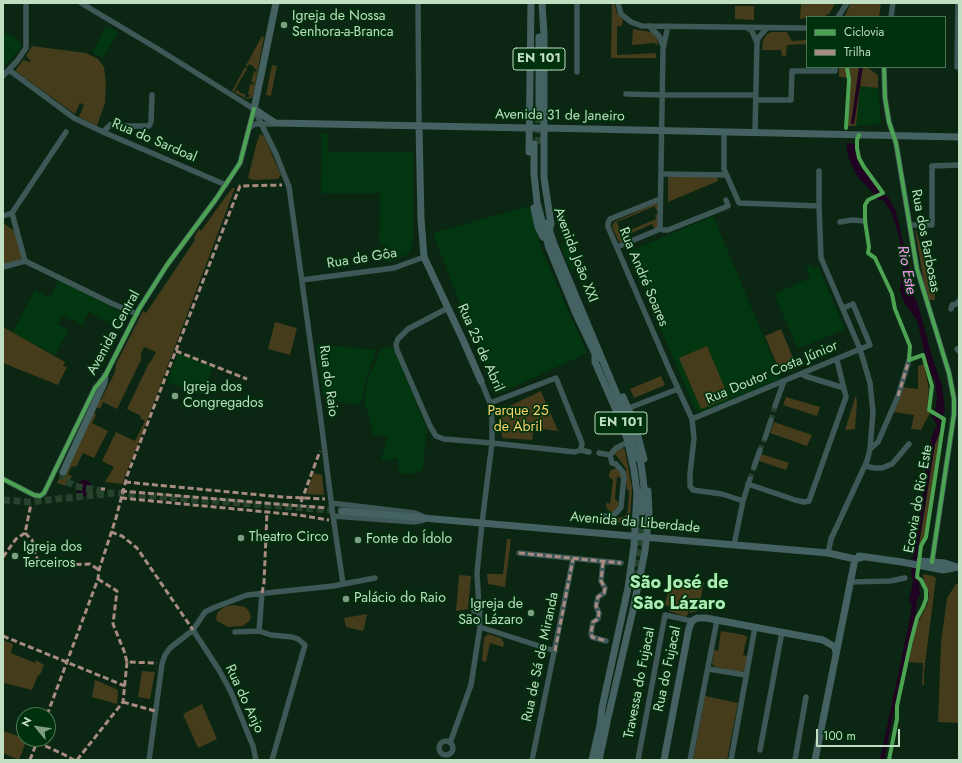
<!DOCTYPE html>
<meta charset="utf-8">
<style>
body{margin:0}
#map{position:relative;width:962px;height:763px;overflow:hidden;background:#0b2612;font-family:Jost,sans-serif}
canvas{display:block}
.frame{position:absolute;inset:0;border:4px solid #bfdec2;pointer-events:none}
.legend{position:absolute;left:806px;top:16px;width:140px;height:52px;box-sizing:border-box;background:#00310d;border:1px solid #4c7655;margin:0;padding:5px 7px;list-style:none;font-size:12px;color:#bfdec2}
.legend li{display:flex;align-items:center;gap:8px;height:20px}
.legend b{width:20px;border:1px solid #4c7655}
.north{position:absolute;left:16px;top:707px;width:40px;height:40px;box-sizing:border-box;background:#00310d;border:1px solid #4c7655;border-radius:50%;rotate:299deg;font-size:11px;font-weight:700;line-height:16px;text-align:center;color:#bfdec2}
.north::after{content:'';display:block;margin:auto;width:14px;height:18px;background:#809e84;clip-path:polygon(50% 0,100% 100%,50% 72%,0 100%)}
.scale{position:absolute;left:816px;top:729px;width:84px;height:18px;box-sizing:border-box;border:2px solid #bfdec2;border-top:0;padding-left:5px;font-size:12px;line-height:14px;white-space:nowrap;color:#bfdec2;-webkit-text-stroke:3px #00310d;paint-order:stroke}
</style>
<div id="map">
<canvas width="962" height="763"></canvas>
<div class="frame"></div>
<ul class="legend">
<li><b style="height:5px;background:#4ca352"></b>Ciclovia</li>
<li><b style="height:5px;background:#a88b81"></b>Trilha</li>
</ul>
<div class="north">N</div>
<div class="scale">100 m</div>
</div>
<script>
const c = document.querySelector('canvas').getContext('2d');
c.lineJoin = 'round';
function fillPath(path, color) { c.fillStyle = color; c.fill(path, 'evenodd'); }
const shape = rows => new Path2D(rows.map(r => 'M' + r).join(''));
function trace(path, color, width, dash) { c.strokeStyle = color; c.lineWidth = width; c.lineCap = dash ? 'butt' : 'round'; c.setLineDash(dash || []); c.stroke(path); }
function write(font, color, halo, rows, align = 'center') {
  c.font = font + ' Jost,sans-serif'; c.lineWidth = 3.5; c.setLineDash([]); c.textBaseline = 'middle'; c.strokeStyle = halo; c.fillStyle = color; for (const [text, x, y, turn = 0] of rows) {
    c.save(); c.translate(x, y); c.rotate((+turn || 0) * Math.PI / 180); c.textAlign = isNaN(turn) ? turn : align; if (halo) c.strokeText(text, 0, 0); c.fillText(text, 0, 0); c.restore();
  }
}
fillPath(shape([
 [106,26,118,32,103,58,92,53],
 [3,32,14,37,23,45,3,67],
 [860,86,878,88,881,124,856,126],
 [322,133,328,134,328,152,413,152,413,240,412,246,408,254,387,263,388,246,379,245,380,193,321,193],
 [529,206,542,251,587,353,498,394,455,291,433,233],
 [713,216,781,378,702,412,698,412,695,409,628,252],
 [570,243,579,262,571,272,560,244],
 [810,265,813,268,818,266,845,329,798,349,774,294,810,278,806,266],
 [59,280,127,315,120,328,89,312,82,325,63,315,58,324,69,330,55,355,12,333,35,290,50,298],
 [316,344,376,350,365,382,362,401,359,405,339,402,323,395],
 [387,347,393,347,428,432,426,434,423,469,420,472,416,471,413,474,399,473,398,458,381,461,387,438,389,436,373,435,367,408,364,408,367,382,381,349],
 [178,353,213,367,202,395,167,382]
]), '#013610');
fillPath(shape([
 [612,3,614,3,617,13,623,20,622,26,617,26,617,55,656,53,656,58,611,58],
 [801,3,835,3,834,6,829,14,822,17,807,17,807,18,800,19],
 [850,3,881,3,879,17,844,17,849,7],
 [735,6,754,6,754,20,735,19],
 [633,29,651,32,655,35,657,38,658,45,656,45,655,43,632,45],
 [772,32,787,32,792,41,807,40,807,44,787,45,786,56,782,56,781,50,762,50,763,40,767,34],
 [262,36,264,37,253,96,251,98,247,99,232,91],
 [249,64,254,67,254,69,257,69,256,72,254,71,251,82,254,82,253,85,250,84,248,94,250,96,247,98,245,97,245,94,240,93,238,90,237,90,235,92,234,91,247,69,245,67,246,66,248,67],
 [32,46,86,53,98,59,104,67,106,85,105,103,97,126,79,117,84,105,80,103,75,114,15,71,23,60,30,62,31,61,26,56],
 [272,65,277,66,271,96,266,95],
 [839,67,868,67,868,68,878,75,878,88,860,86,856,126,846,126,849,102,849,78,839,77],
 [260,134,264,136,281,175,278,179,253,180,248,178,257,142],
 [668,175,717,176,718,181,668,202],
 [232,188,235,188,148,418,122,484,105,482,114,467,102,461,116,432,135,441,145,421,140,418,141,416,127,409,149,363,152,360,156,352,144,347,141,354,141,360,117,409,103,402,100,409,96,407,94,410,96,416,92,423,108,431,94,458,83,453,76,467,72,466,68,474,72,476,66,486,57,483,98,399,101,400,115,372,116,364,143,311,146,313,195,240,194,237,199,229,201,231],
 [656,203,657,203,659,205,658,210,656,211,655,206,617,222,621,234,656,219,655,215,657,214,658,215,659,226,655,230,652,224,623,237,624,242,619,242,612,227,614,222],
 [3,223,16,232,22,256,19,261,3,265],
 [915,230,916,230,924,258,928,258,928,271,932,273,933,293,935,294,935,300,929,300,924,283],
 [275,322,297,328,290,355,268,349],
 [3,327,65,362,63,366,67,367,58,385,3,363],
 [781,329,796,365,780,372,765,336],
 [707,346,729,398,701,409,679,358],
 [924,364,929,389,927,409,930,413,921,430,911,429,914,415,893,412,902,387,918,389,918,366],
 [661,376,665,385,634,398,630,389],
 [541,391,558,431,534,428,532,440,502,438,501,410],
 [856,395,857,404,855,429,845,430],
 [786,397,820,407,817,416,783,405],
 [774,422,812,435,807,446,770,433],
 [940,432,925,537,919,546,935,444],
 [621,447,625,450,632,488,630,522,628,524,608,522,610,519,624,517,627,513,628,509,629,490,627,490,625,471,627,470,616,455,614,455,615,452],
 [761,454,789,463,786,470,759,461],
 [616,468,618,469,621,473,621,479,617,476,615,499,619,503,619,505,614,512,611,512,607,509,606,505,607,502,610,504,613,480,609,477,609,474,611,470],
 [314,473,322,475,324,495,306,494],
 [507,539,511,539,505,587,488,584,487,574,503,574],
 [923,574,933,576,936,578,924,672,924,685,922,685,923,663,909,662,916,626,927,605,929,594,924,582],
 [459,575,471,576,468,609,456,611],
 [670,580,704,582,698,611,690,613,690,611,688,612,688,614,686,617,669,611,670,607,665,605],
 [956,584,959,584,959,723,938,722,941,643,947,598],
 [233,605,245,607,249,611,251,618,249,621,243,626,228,627,217,621,216,618,218,612,224,607],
 [367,614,364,629,362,631,346,627,344,618],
 [721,631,744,635,747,637,743,655,748,656,746,669,742,672,715,667,712,664,714,650,718,651],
 [488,634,501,638,504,643,503,647,490,643,486,662,482,661,484,638],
 [3,640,13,644,11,653,35,663,36,660,44,665,40,675,38,675,32,690,4,683,3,687],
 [142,671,155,672,150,699,138,697],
 [95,680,116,689,118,691,117,704,92,697],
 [705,696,738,703,727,760,693,760],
 [202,704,217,739,198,748,183,714],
 [3,731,27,739,19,760,3,753]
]), '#453c1c');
fillPath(shape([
 [859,67,863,67,854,124,851,124],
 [846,143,855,144,855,150,860,166,883,195,888,197,896,211,909,269,907,274,907,279,911,292,917,301,933,360,942,385,945,411,941,420,940,432,935,444,918,548,915,576,918,579,920,595,917,600,915,620,899,684,884,760,880,760,910,618,912,605,909,600,913,582,911,573,929,450,932,436,937,425,932,417,935,412,937,399,935,381,928,368,917,320,905,304,902,297,900,289,903,266,899,236,891,212,883,200,879,200,868,187,859,179,853,168,848,156],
 '76 488a8 8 0 1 1 16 0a8 8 0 1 1-16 0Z'
]), '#200321');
trace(shape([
 [110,125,126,126],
 [771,420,775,406],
 [760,450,765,438],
 [750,479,754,467]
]), '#26422c', 5.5, [5.5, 3]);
trace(shape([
 [538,144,539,115],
 [63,472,63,477,66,481,75,486,84,488,104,491],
 [3,500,29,502,115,493,342,511],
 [631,587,638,550,642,512]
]), '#26422c', 7, [7, 3.5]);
trace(shape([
 [81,3,158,49,254,109],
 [418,3,419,126],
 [577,3,577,72],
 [618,3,621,14,631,22,642,26,807,28],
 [958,3,957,67,959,67],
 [838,17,847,3],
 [891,17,893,3],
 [649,26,659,36,663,46],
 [747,28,752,31,757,43,755,132],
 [757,42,759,37,767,28],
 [884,67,885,98,889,122,896,143,917,269,949,373,954,399,954,414,932,562],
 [9,70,74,118,103,132,226,185],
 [3,76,17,61,26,48,26,3],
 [626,94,663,95,756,95],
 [756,100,791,100,792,71,835,71,835,67],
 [254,109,276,154,289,187,320,413,333,516,343,584],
 [126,126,149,126,151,122,152,95],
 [249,128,255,124,272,124,275,123],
 [103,132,110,125],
 [724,132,724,169,739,203,819,206],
 [819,171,819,206,821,258,860,349,870,383,873,412,870,449,867,461,831,539,828,553],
 [664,174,726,175],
 [660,199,610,219,608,223,608,227,670,371,692,419,694,438,690,474,690,486,693,490,722,494,743,501],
 [12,213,66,132],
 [12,213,25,261],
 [3,216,12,213],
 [840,222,852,220,865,221],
 [910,225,932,225,932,166,959,165],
 [660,229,663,49,667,30,669,26],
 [617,247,660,229,663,230,668,230,728,206,726,200],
 [25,261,111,303,137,314],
 [3,267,25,261],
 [302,280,394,268,424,257],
 [448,308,408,329,398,339,396,344,397,350,430,426,436,436,444,439,492,443,575,452,581,450,589,452],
 [951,309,952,305,956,304,959,301],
 [957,349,959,351],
 [802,374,805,376,844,388],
 [490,403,556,378,582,443,581,450],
 [775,406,784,381],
 [629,408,678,389],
 [692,419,870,345,853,304,843,308],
 [765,438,771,420],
 [870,449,878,442,898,396,909,360],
 [599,453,610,455],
 [610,455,616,448,628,442],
 [865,466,874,468,882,468,892,464,909,444],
 [754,467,760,450],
 [3,479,34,495,40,496,44,493,95,388,105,376,139,309,167,265,216,199,240,163,254,109],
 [748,484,795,500,804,502,809,501,846,397,837,360],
 [331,503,415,513,424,517],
 [333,516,414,522,424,520],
 [604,516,612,516,617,512,621,507,624,476,622,471,616,464,612,463,610,455],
 [734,545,743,501,750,479],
 [519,553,621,563],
 [603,562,601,581,605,588,604,593,598,597,596,606,599,613,598,619,593,622,591,633,592,637,606,641],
 [851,582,890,581,905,578],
 [474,611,480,612],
 [480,627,555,651],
 [193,630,219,670,231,692,253,746,256,760],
 [259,631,262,593],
 [235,632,259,631,271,635,292,637,298,639,305,645,272,760],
 [708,669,746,675],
 '439 748a7 7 0 1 1 14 0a7 7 0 1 1-14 0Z',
 [450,743,471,685,480,627,477,573,482,523,492,443,492,421,490,403,481,381],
 [760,750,782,632],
 [149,760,162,664,165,655,170,648,193,630,205,612,213,608,247,595,333,586,375,578],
 [532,760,573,559],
 [638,760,665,615,692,621],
 [690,760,717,620],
 [731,760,755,627],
 [795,760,806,697]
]), '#3e5757', 5.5);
trace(shape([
 [276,3,254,109,275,123,529,128],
 [542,3,544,35,544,178,551,224,550,228],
 [539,115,539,37],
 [419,126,421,219,424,257,463,340,481,381],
 [544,128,959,137],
 [534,144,534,174,537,202,549,248,576,314,597,358],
 [529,152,531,3],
 [534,208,538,227,543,237],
 [547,223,554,244,633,433],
 [623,397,634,422,644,459],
 [629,429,636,458],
 [639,453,642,470,645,496],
 [63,472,104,383,105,376],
 [641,492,642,512],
 [342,511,828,553,855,559,863,557],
 [859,556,902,562,943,570,959,567],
 [920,561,945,563,957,567],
 [606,726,633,610,645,551,649,513,648,491],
 [592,760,600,725,602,708,628,588,634,546,637,493,634,470,628,442,623,426,595,362,595,356],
 [599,760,607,723],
 [664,760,689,628,692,621,697,618,706,618,823,640,835,647,836,653],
 [815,760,855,559]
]), '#456263', 7);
trace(shape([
 [529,128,544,128]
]), '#456263', 7);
trace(shape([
 [176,351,247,379],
 [898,396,909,360],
 [125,482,282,497,325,499],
 [101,489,105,489],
 [121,491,326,508],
 [121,498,298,515,329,520],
 [301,502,320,451],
 [111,532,122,536,137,548,193,630],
 [25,533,32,540,38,562,42,566,90,564,99,570],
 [519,553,621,563],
 [3,557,16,539,25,533,31,504],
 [603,562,601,581,605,588,604,593,598,597,596,606,599,613,598,619,593,622,591,633,592,637,606,641],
 [98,579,117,591,113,624,124,651,127,662,157,663],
 [262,593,264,583,267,512],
 [3,636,125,686],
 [555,651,573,559],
 [123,702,155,711],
 [47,715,98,579,99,570,116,518,127,476,240,186,282,185],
 [37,742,63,754,74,760],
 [30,760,38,739],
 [77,760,123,702,127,662]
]), '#a88b81', 3, [6, 3]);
trace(shape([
 [884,67,885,98,889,122,896,143,917,269,949,373,954,399,954,414,932,562],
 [846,128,849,80,847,67],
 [859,135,857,140,857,148,859,158,864,167,883,193,868,200,865,205,865,221,869,247,868,253,875,258,892,294,895,309,910,346,909,360,923,355,932,386,929,410,944,419,926,537,921,546,917,577,921,580,926,590,926,599,923,607,917,618,911,641,897,706,897,719,889,760],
 [3,479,34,495,40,496,44,493,95,388,105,376,139,309,167,265,216,199,240,163,254,109]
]), '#4ca352', 4);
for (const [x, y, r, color] of [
 [284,25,4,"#809e84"],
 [175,396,4,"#809e84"],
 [241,538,4,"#809e84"],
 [358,540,4,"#809e84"],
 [15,556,4,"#809e84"],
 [346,599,4,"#809e84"],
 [531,613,4,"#809e84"]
]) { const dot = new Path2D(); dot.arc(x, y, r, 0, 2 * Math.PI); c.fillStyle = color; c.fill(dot); trace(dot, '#00310d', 1.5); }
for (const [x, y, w] of [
 [539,59,52],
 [621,423,52]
]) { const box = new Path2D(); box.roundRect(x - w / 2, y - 11, w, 22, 3); c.fillStyle = '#00310d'; c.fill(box); trace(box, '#bfdec2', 1); }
write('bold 13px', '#bfdec2', null, [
 ["EN 101",539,59],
 ["EN 101",621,423]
]);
write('14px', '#bfdec2', '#00310d', [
 ["Igreja de Nossa",292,17],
 ["Senhora-a-Branca",292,33],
 ["Igreja dos",183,388],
 ["Congregados",183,404],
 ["Theatro Circo",249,538],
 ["Fonte do Ídolo",366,540],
 ["Igreja dos",23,548],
 ["Terceiros",23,564],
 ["Palácio do Raio",354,599],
 ["Igreja de",523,605,"right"],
 ["São Lázaro",523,621,"right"]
], 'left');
write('14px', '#bfdec2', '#00310d', [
 ["Avenida 31 de Janeiro",560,116,1],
 ["Rua do Sardoal",154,141,23],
 ["Rua dos Barbosas",925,241,79],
 ["Avenida João XXI",575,255,69],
 ["Rua de Gôa",362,259,-9],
 ["Rua André Soares",643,277,67],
 ["Avenida Central",114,333,-61],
 ["Rua 25 de Abril",480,348,66],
 ["Rua Doutor Costa Júnior",772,373,-23],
 ["Rua do Raio",328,381,82],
 ["Ecovia do Rio Este",919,499,-80],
 ["Avenida da Liberdade",635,523,5],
 ["Rua de Sá de Miranda",541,657,-78],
 ["Rua do Fujacal",668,669,-78],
 ["Travessa do Fujacal",640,683,-79],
 ["Rua do Anjo",244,699,65]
]);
write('14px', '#ffd46a', '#00310d', [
 ["Parque 25",518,412],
 ["de Abril",518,428]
]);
write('italic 15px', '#fd9afa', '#00310d', [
 ["Rio Este",906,270,79]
]);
write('bold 18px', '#acecb4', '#00310d', [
 ["São José de",679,584],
 ["São Lázaro",679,605]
]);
</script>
